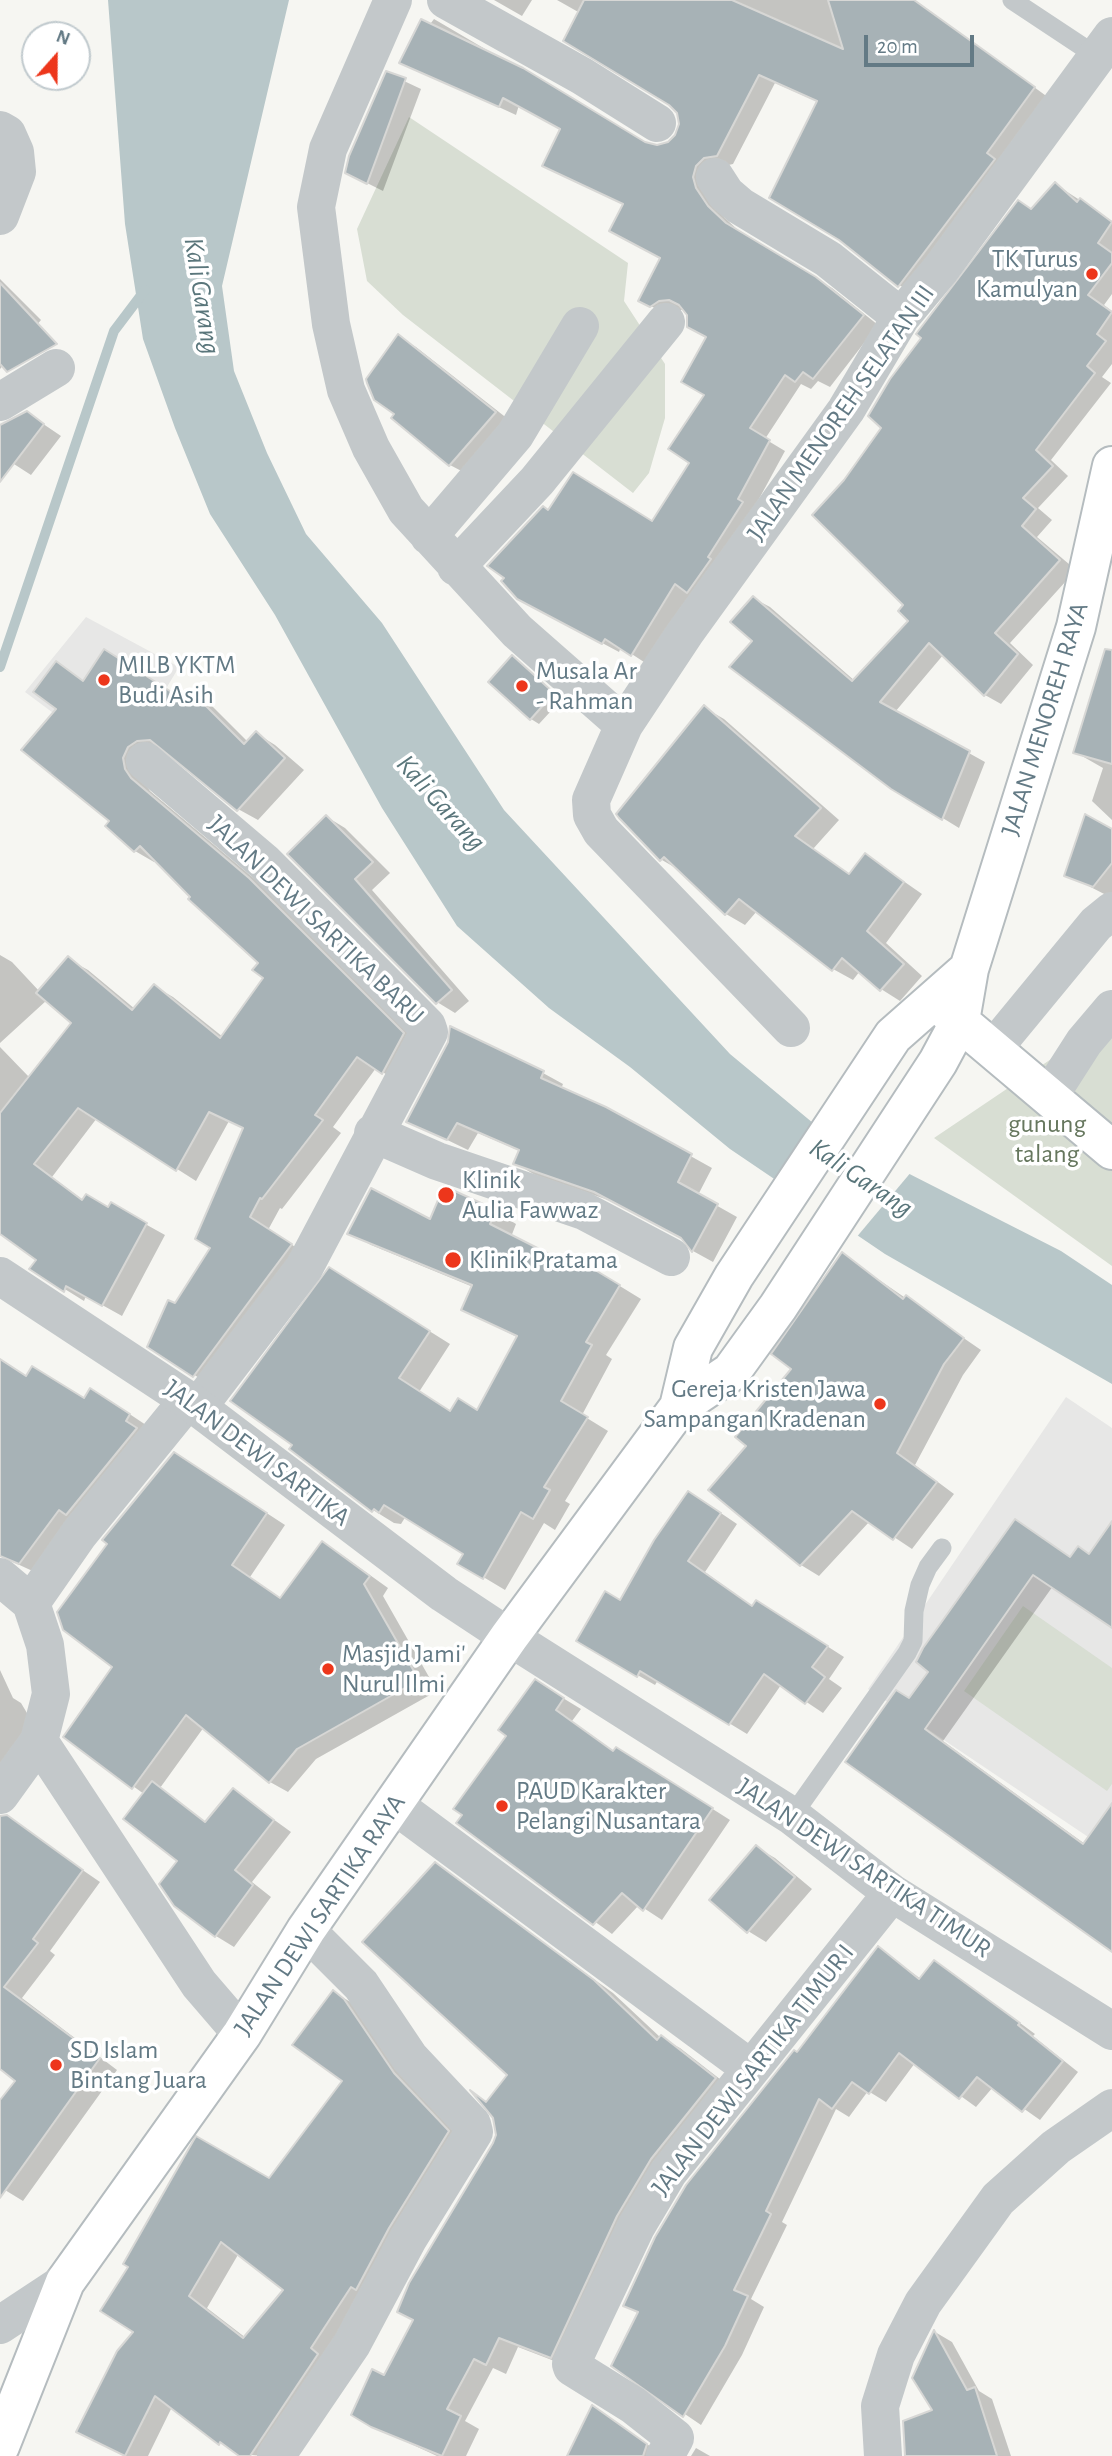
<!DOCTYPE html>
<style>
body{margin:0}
#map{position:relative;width:1112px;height:2456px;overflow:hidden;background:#f6f6f2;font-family:"Alegreya Sans",sans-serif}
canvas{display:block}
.north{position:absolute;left:21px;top:21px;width:70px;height:70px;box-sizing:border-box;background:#fff;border:2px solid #c1cace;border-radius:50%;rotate:21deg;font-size:19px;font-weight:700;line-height:28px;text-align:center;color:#637a85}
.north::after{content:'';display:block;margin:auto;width:24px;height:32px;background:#ed361b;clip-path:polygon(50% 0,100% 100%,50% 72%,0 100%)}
.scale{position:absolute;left:864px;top:35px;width:110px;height:32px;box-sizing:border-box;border:4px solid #637a85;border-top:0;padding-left:9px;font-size:21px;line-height:24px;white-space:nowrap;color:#637a85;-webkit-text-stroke:5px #fff;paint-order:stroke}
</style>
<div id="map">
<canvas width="1112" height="2456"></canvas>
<div class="north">N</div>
<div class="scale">20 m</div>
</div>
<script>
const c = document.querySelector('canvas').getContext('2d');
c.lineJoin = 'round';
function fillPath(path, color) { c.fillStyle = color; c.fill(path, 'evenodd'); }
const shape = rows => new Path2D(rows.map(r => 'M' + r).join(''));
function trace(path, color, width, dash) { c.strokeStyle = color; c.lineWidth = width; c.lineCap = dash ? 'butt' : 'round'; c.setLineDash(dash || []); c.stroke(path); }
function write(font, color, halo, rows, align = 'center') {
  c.font = font + ' "Alegreya Sans",sans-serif'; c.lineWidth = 7; c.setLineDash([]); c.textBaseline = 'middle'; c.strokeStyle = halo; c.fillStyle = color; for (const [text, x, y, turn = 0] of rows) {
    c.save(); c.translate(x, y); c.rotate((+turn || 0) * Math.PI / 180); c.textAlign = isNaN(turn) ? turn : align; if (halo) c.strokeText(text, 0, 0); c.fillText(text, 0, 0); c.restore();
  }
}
fillPath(shape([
 [86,617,179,667,155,707,111,756,25,692],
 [1066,1397,1112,1428,1112,1853,868,1689]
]), '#e7e7e6');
fillPath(shape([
 [409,117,628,263,624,301,665,364,665,418,649,473,633,493,403,315,367,281,357,229],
 [1112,1018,1112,1266,934,1138],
 [1023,1606,1112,1668,1112,1784,1107,1791,964,1691]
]), '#d8ded3');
fillPath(shape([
 [108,0,289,0,222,286,234,371,267,453,306,534,382,623,504,810,730,1054,819,1128,1061,1251,1112,1285,1112,1384,885,1254,730,1149,630,1067,549,1008,457,926,382,808,275,615,210,514,175,428,143,339,125,224]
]), '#b8c7c9');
fillPath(shape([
 [840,1134,912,1171,855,1239,798,1200]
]), '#f6f6f2');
fillPath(shape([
 [494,0,532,0,522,16],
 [557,0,915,0,1049,98,915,294,899,285,818,102,775,83,733,164,720,167,724,217,742,234,832,288,878,325,830,387,818,381,811,389,801,384,765,439,785,451,753,510,647,664,621,647,619,652,535,607,549,512,653,523,692,462,706,395,708,337,684,309,667,315,640,300,662,258,624,205,544,166,562,129,519,105,516,115,401,62,434,19,647,144,657,147,667,144,677,136,681,123,678,111,580,13],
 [387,73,421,89,383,191,363,181],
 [1055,184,1112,221,1112,294,1104,305,1112,311,1112,364,1102,377,1111,383,1051,460,1068,476,1038,508,1052,520,1037,537,1076,570,1010,643,1033,665,1001,704,985,695,944,654,895,712,985,762,959,828,892,787,754,641,753,598,770,607,855,681,910,621,906,605,845,481,1032,210],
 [0,279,41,320,0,369],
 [398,337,416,347,513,423,469,475,450,465,394,418,397,414],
 [27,413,61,436,31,475,0,455,0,428],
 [512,658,562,699,539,724,531,719],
 [57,663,85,682,185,702,193,695,212,706,248,742,256,733,275,745,304,770,258,820,238,809,165,750,157,751,144,781,150,791,269,891,422,1046,402,1084,376,1068,333,1127,341,1133,282,1209,280,1208,268,1230,310,1256,213,1387,150,1346,213,1247,245,1129,229,1121,196,1181,97,1118,52,1177,83,1200,109,1209,111,1205,165,1235,122,1316,86,1296,84,1301,31,1268,39,1260,0,1228,0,1047,29,1077,74,1023,47,1000,0,1043,0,955,12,962,40,992,68,959,88,970,135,1009,154,986,173,997,223,1037,265,978,260,963,156,860,154,862,135,851,107,826,112,821,58,709],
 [1112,704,1112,820,1092,801,1103,768,1075,752],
 [705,708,724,719,839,820,813,849,851,875,866,855,922,894,886,943,922,976,900,1001,881,989,860,971,853,980,833,969,757,911,745,925,726,914,681,871,662,860,620,817],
 [327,817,345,828,390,873,372,890,469,1001,455,1013,437,1002,290,854],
 [1112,831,1112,898,1067,875],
 [543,1073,563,1084,561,1089,606,1109,712,1168,698,1195,737,1217,713,1262,693,1251,684,1238,617,1203,535,1175,515,1163,520,1151,478,1133,468,1150,408,1121],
 [495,1211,516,1224,511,1237,566,1264,592,1269,641,1299,606,1355,612,1359,582,1415,608,1431,565,1501,570,1504,555,1530,544,1523,505,1590,460,1563,465,1553,406,1516,401,1524,394,1523,373,1510,351,1282,450,1344,419,1392,451,1412,479,1412,519,1338,463,1310,473,1287,371,1245,349,1233],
 [843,1255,981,1350,963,1375,915,1465,954,1494,912,1549,870,1521,819,1576,801,1565,711,1490,749,1445,794,1369],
 [0,1361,27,1377,85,1400,110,1401,149,1427,39,1574,0,1556],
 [193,1465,285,1525,250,1577,282,1599,323,1544,342,1555,388,1588,383,1596,437,1691,316,1759,288,1792,270,1782,204,1727,160,1788,207,1823,233,1790,291,1832,252,1882,271,1897,234,1947,216,1936,144,1794,65,1737,115,1667],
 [706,1503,737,1524,705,1572,753,1607,774,1612,844,1657,829,1679,842,1688,823,1713,781,1685,747,1734,658,1680,655,1685,578,1641,621,1602],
 [1112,1524,1112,1626,1053,1586,943,1741,1085,1844,1112,1806,1112,1951,848,1761,910,1700,1034,1532,1071,1558,1090,1555],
 [0,1670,13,1698,21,1703,39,1733,0,1773],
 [553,1692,581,1709,572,1721,615,1752,634,1759,730,1820,662,1920,639,1905,612,1934,458,1823],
 [7,1818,100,1882,50,1951,55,1955,22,1998,117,2070,23,2201,0,2187,0,2103,17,2081,0,2067,0,1827],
 [756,1847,775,1858,812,1889,766,1942,748,1931],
 [435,1864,613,1993,661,2038,680,2048,734,2090,570,2367,518,2347,506,2374,493,2368,465,2421,479,2429,466,2456,437,2456,372,2426,384,2378,415,2320,497,2136,490,2109,480,2098,488,2102,510,2075],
 [878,1948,921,1979,934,1962,951,1972,1035,2034,1033,2036,1078,2072,1040,2120,993,2087,976,2107,915,2063,886,2102,868,2091,849,2117,836,2109,782,2222,787,2225,751,2299,764,2307,742,2355,701,2425,613,2365,639,2314,625,2305,798,2054],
 [334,1992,352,2003,466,2143,265,2456,238,2454,172,2407,148,2456,125,2456,97,2442,119,2352,269,2180,344,2081],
 [239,2253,286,2290,246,2338,207,2308],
 [935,2332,952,2342,979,2391,992,2399,1011,2456,910,2456,935,2411],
 [592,2408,610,2418,664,2456,569,2456],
 [696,2448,710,2456,691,2456]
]), '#0003');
trace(shape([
 [0,667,114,331,145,290]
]), '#b8c7c9', 10);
const building = shape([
 [584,0,732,0,843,49,828,0,914,0,1035,87,987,153,995,159,898,287,839,240,769,198,817,101,759,75,717,156,704,158,696,166,693,177,696,188,708,206,726,223,816,277,864,315,813,379,803,372,795,382,785,375,750,428,770,440,738,499,743,502,708,557,711,559,687,593,675,584,631,656,605,639,602,644,517,599,501,581,504,578,487,566,543,506,548,510,573,472,652,521,689,463,668,449,704,395,681,382,706,337,687,327,687,315,679,305,669,300,659,301,650,307,638,301,660,258,609,231,623,204,542,166,560,129,503,98,499,107,399,63,421,19,523,68,645,142,657,145,668,142,675,135,679,124,677,113,669,105,563,41,584,0],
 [386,71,406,78,367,184,345,173,349,156,386,71],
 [1055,182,1077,202,1080,198,1112,222,1098,243,1112,253,1112,263,1088,295,1112,312,1097,334,1106,341,1087,366,1095,373,1036,450,1053,466,1023,498,1036,509,1022,526,1060,560,995,633,1018,654,984,696,929,643,880,702,970,751,942,820,891,789,729,667,752,641,730,622,753,596,852,681,908,621,898,611,903,605,812,515,844,480,881,428,868,416,890,379,921,338,916,334,919,330,1018,200,1031,209,1055,182],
 [0,283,57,344,7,372,0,364,0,283],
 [398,334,496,412,449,466,391,418,394,414,374,400,367,383,366,379,398,334],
 [27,411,44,424,0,482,0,425,27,411],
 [104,649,184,700,192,692,244,744,256,731,285,758,237,811,150,740,137,741,128,747,123,758,125,769,131,778,249,878,404,1033,382,1074,357,1057,315,1115,323,1120,262,1199,260,1198,250,1217,292,1244,193,1377,147,1347,168,1300,175,1303,210,1248,195,1239,243,1128,209,1112,176,1171,78,1108,34,1164,82,1200,86,1194,108,1207,111,1202,147,1223,102,1306,66,1286,64,1292,29,1269,36,1260,0,1234,0,1113,71,1023,36,993,68,956,132,1010,154,984,220,1038,263,978,252,970,258,963,188,899,190,897,140,846,134,852,105,826,109,821,21,750,56,709,33,692,56,661,83,681,104,649],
 [1105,649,1112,650,1112,764,1073,753,1105,649],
 [512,655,554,693,530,720,488,682,512,655],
 [704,705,821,808,795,836,849,874,865,853,904,882,867,931,904,964,880,991,842,958,832,971,739,899,725,915,664,857,660,861,619,818,616,814,704,705],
 [1085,814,1112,829,1112,863,1093,887,1064,876,1085,814],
 [326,815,373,862,355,879,452,990,436,1004,287,854,326,815],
 [450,1026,544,1071,541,1078,606,1107,692,1154,678,1182,718,1204,692,1252,681,1238,594,1192,513,1164,519,1150,457,1123,447,1140,406,1122,448,1042,450,1026],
 [444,1186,496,1210,490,1224,565,1262,570,1255,620,1285,586,1342,592,1345,561,1401,588,1417,544,1487,550,1490,533,1519,521,1512,483,1579,457,1564,463,1554,384,1505,379,1513,374,1509,372,1512,289,1449,292,1445,230,1401,329,1267,430,1331,399,1378,450,1411,458,1398,477,1410,517,1336,461,1310,472,1285,347,1234,371,1188,430,1219,444,1186],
 [842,1252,903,1299,906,1295,964,1338,944,1364,897,1453,937,1482,893,1540,852,1511,800,1566,708,1490,746,1446,735,1437,791,1369,771,1354,842,1252],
 [0,1359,26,1376,32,1366,84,1398,90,1388,130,1414,126,1421,137,1428,66,1515,59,1510,19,1564,0,1556,0,1359],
 [174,1452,267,1513,232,1565,280,1598,322,1541,370,1576,364,1584,419,1680,297,1749,269,1783,186,1715,132,1789,63,1737,112,1667,63,1630,57,1612,107,1544,102,1540,174,1452],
 [688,1491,721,1513,688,1561,752,1606,756,1600,828,1646,812,1667,825,1677,805,1704,764,1674,729,1725,640,1671,637,1677,576,1641,605,1591,620,1600,654,1540,688,1491],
 [1015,1519,1070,1557,1078,1546,1089,1554,1112,1521,1112,1628,1033,1575,925,1729,1083,1844,1112,1803,1112,1952,845,1762,896,1690,909,1698,928,1672,916,1662,923,1648,1015,1519],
 [535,1679,564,1698,556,1710,613,1751,616,1747,713,1808,643,1911,622,1893,593,1925,456,1823,462,1815,453,1809,506,1736,498,1730,535,1679],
 [152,1781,205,1822,233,1788,274,1820,235,1870,253,1885,215,1937,174,1906,159,1884,177,1861,123,1819,152,1781],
 [7,1815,83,1870,33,1939,38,1943,4,1987,100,2058,0,2198,0,2100,15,2081,0,2069,0,1816,7,1815],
 [756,1845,795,1877,747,1933,709,1900,756,1845],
 [435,1862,594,1980,657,2040,661,2035,716,2078,651,2159,617,2216,551,2358,499,2338,486,2365,474,2359,447,2409,461,2416,442,2456,371,2427,351,2415,372,2369,384,2375,413,2320,397,2312,409,2283,493,2143,496,2135,493,2118,470,2090,486,2102,507,2075,362,1942,435,1862],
 [878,1946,919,1979,934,1960,1020,2023,1018,2025,1063,2061,1022,2112,977,2077,959,2099,899,2053,869,2094,852,2082,832,2109,819,2099,766,2211,771,2214,734,2290,748,2296,725,2346,683,2417,611,2366,638,2312,623,2306,655,2237,686,2185,794,2050,797,2052,878,1946],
 [333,1990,344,1999,394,2073,449,2131,389,2228,356,2290,351,2287,311,2348,318,2354,250,2456,239,2456,220,2442,219,2445,155,2396,125,2456,76,2432,117,2351,133,2332,100,2311,128,2267,123,2264,196,2136,269,2178,342,2081,292,2045,333,1990],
 [221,2242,283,2290,243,2338,189,2296,221,2242],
 [934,2330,967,2390,975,2387,997,2456,905,2456,903,2421,932,2410,912,2378,934,2330],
 [592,2405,647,2444,643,2456,567,2456,592,2405]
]);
fillPath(building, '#a7b2b6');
trace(building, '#d7d7d5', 2);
const secondary = shape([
 [940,1005,1112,1150],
 [679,1407,693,1348,734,1276,893,1036,969,969],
 [0,2446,65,2282,242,2034,306,1930,509,1637,679,1407,731,1372,778,1307,938,1062,960,1021,969,969,1076,627,1112,466]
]);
trace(secondary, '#b5bcbf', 42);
trace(shape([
 [1012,0,1095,55],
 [792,1816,907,1653,913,1641,914,1611,920,1585,928,1567,942,1548]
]), '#c3c8ca', 19);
trace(shape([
 [393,0,328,149,316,207,331,324,346,390,371,448,406,510,517,631,624,725],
 [446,0,582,76,657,123],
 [0,130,7,134,15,152,17,172,0,216],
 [715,177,726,194,740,206,828,259,901,317],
 [0,402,56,368],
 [429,536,515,435,580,326],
 [456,567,537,481,666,322],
 [145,761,264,862,427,1026,429,1032,304,1268,198,1407],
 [791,1028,601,831,592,815,591,800,624,725,685,633,846,410,901,317,941,269,1112,36],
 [993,1049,1096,924,1112,911],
 [1050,1095,1084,1042,1112,1009],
 [373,1133,437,1161,584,1211,671,1257],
 [0,1577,31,1603,45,1645,51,1694,39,1741,0,1795],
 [31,1603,79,1534,188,1400],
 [509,1637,792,1816,892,1893,1112,2031],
 [39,1741,199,1984,242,2034],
 [393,1804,750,2068],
 [0,2325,65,2282],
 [276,2456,352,2344,408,2239,474,2132,472,2124,410,2058,361,1985,306,1930],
 [665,2456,675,2438,633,2405,572,2367,571,2364,636,2227,668,2173,892,1893],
 [883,2456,880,2406,896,2355,923,2303,998,2199,1056,2147,1112,2108]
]), '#c3c8ca', 38);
trace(shape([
 [0,1276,188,1400,444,1594,509,1637]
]), '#c3c8ca', 38);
trace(secondary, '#fff', 38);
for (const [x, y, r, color] of [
 [1092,274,7,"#ed361b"],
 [104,680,7,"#ed361b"],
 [522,686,7,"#ed361b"],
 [446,1195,9,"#ed361b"],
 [453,1260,9,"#ed361b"],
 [880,1404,7,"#ed361b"],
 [328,1669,7,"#ed361b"],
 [502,1806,7,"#ed361b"],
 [56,2065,7,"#ed361b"]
]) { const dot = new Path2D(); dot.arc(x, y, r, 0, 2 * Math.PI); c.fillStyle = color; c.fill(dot); trace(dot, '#fff', 2.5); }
write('26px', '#637a85', '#fff', [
 ["TK Turus",1078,259,"right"],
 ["Kamulyan",1078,289,"right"],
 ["MILB YKTM",118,665],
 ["Budi Asih",118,695],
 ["Musala Ar",536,671],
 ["- Rahman",536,701],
 ["Klinik",462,1180],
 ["Aulia Fawwaz",462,1210],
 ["Klinik Pratama",469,1260],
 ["Gereja Kristen Jawa",866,1389,"right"],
 ["Sampangan Kradenan",866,1419,"right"],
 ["Masjid Jami'",342,1654],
 ["Nurul Ilmi",342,1684],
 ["PAUD Karakter",516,1791],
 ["Pelangi Nusantara",516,1821],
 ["SD Islam",70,2050],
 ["Bintang Juara",70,2080]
], 'left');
write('26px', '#637a85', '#fff', [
 ["JALAN MENOREH SELATAN III",841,413,-55],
 ["JALAN MENOREH RAYA",1045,719,-73],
 ["JALAN DEWI SARTIKA BARU",316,920,44],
 ["JALAN DEWI SARTIKA",257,1453,37],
 ["JALAN DEWI SARTIKA TIMUR",864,1868,34],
 ["JALAN DEWI SARTIKA RAYA",320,1915,-56],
 ["JALAN DEWI SARTIKA TIMUR I",753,2070,-52]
]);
write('26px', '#66775e', '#fff', [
 ["gunung",1047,1124],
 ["talang",1047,1154]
]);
write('italic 28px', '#5a767b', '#fff', [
 ["Kali Garang",202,296,81],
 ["Kali Garang",441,803,48],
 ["Kali Garang",861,1178,34]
]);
</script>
